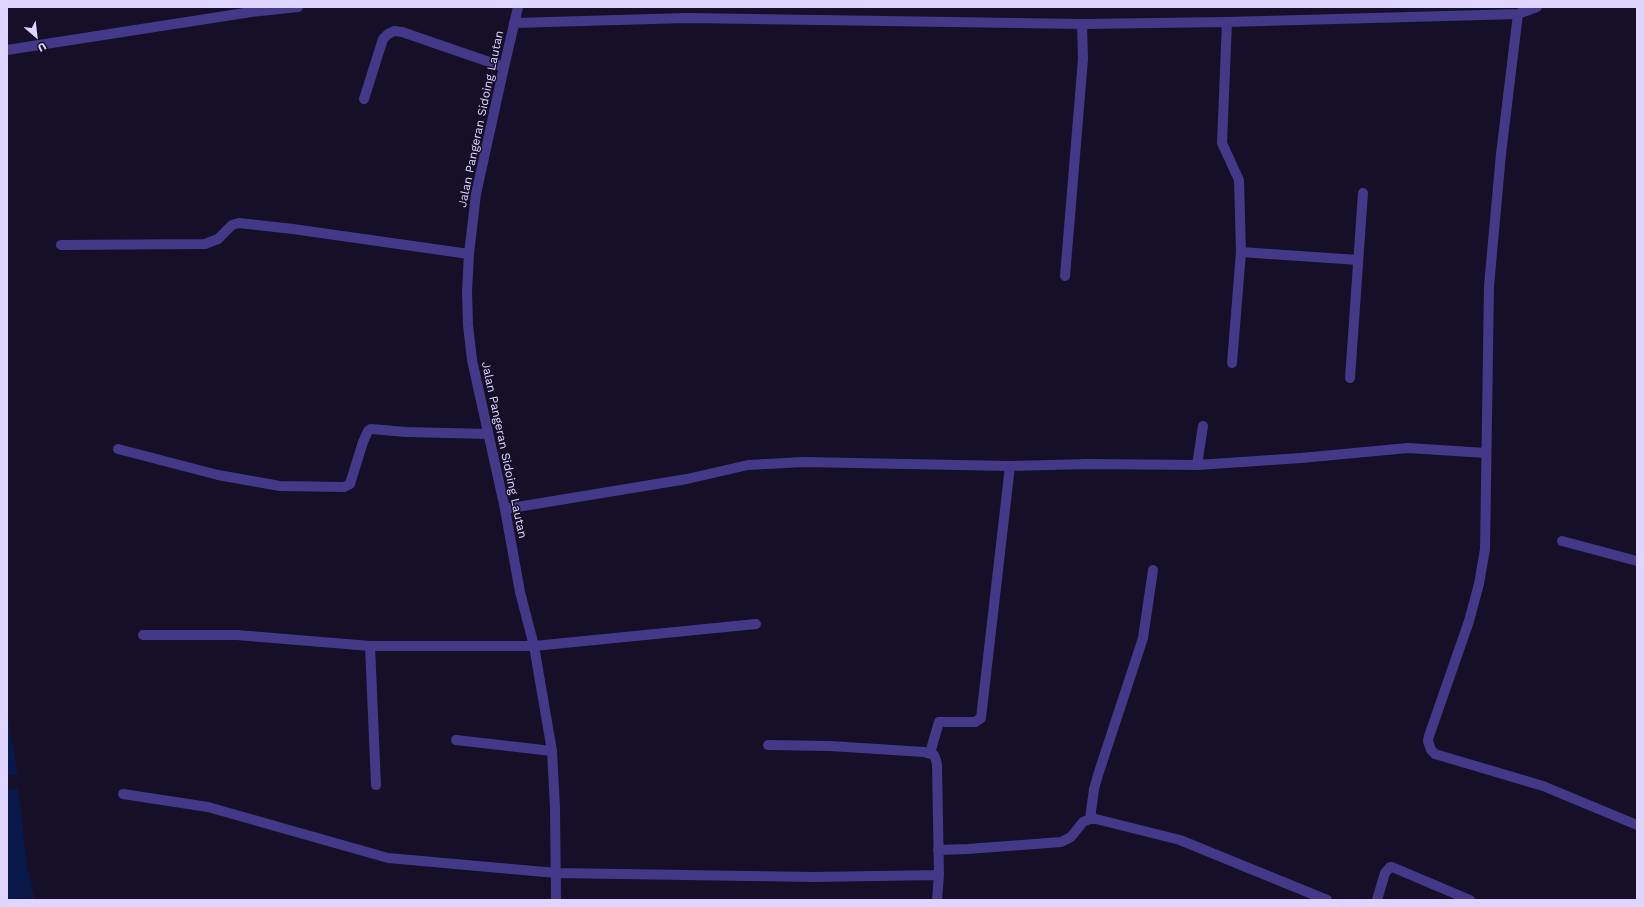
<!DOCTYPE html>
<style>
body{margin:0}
#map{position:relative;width:1644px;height:907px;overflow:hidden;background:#160f28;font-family:"Work Sans",sans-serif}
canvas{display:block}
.frame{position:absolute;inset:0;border:8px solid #dfd6ff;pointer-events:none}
.north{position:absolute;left:16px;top:16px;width:40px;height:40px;-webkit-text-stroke:3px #160f28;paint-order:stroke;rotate:152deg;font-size:11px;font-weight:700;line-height:16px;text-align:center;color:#dfd6ff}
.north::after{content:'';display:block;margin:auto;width:14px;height:18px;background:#dfd6ff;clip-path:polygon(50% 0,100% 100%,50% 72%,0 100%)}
</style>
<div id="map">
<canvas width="1644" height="907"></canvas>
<div class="frame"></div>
<div class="north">U</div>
</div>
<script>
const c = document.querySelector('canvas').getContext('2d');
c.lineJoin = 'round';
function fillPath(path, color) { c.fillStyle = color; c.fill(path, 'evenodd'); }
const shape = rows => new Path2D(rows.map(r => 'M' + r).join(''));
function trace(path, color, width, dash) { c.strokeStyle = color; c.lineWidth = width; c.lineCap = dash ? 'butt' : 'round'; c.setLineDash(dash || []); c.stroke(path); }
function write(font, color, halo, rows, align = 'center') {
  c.font = font + ' "Work Sans",sans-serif'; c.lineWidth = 3; c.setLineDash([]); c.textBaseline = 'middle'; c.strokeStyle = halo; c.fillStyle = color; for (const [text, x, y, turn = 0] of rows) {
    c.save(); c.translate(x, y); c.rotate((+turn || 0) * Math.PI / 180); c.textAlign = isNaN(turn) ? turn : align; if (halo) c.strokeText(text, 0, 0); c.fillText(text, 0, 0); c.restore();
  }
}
fillPath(shape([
 [7,714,18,775,18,789,28,872,35,900,7,900]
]), '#081848');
fillPath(shape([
 [7,775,18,775,18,789,7,788]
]), '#160f28');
trace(shape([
 [518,7,504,67,476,194,469,254,467,291,468,325,472,360,505,509,520,592,534,646,552,751,555,808,556,900],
 [1518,14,1501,154,1489,286,1485,549,1479,584,1469,621,1429,736,1428,741,1431,750,1435,754,1543,786,1637,825],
 [1227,22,1222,143,1239,180,1241,252,1232,363],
 [514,23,687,18,1082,24,1227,22,1518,14,1537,7],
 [7,50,251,12,298,7],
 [364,99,383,39,388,34,394,31,402,32,504,67],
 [61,245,205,244,218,239,232,225,239,223,293,229,469,254],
 [1241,252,1358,260],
 [1065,276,1083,59,1082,24],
 [1350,378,1363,193],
 [118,449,218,475,280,486,344,487,350,484,363,442,368,431,371,429,406,432,488,434],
 [1197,465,1203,426],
 [505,509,687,479,748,465,804,462,1010,466,1088,464,1197,465,1301,458,1408,448,1486,453],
 [1562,541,1637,561],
 [143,635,237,635,370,646,534,646,756,624],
 [370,646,376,785],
 [456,740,552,751],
 [768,745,830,746,924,752,934,755,936,760,937,765,939,875,937,900],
 [930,753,939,722,975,722,981,718,1010,466],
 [123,794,208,807,388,858,556,873,814,877,939,875],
 [1090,819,1094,789,1098,775,1143,638,1153,570],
 [938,850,968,849,1061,842,1071,837,1083,822,1090,819,1096,819,1180,840,1327,900],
 [1377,900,1385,873,1390,867,1392,867,1470,900]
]), '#443889', 10);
write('12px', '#dfd6ff', '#160f28', [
 ["Jalan Pangeran Sidoing Lautan",481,119,-78],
 ["Jalan Pangeran Sidoing Lautan",504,450,78]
]);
</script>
